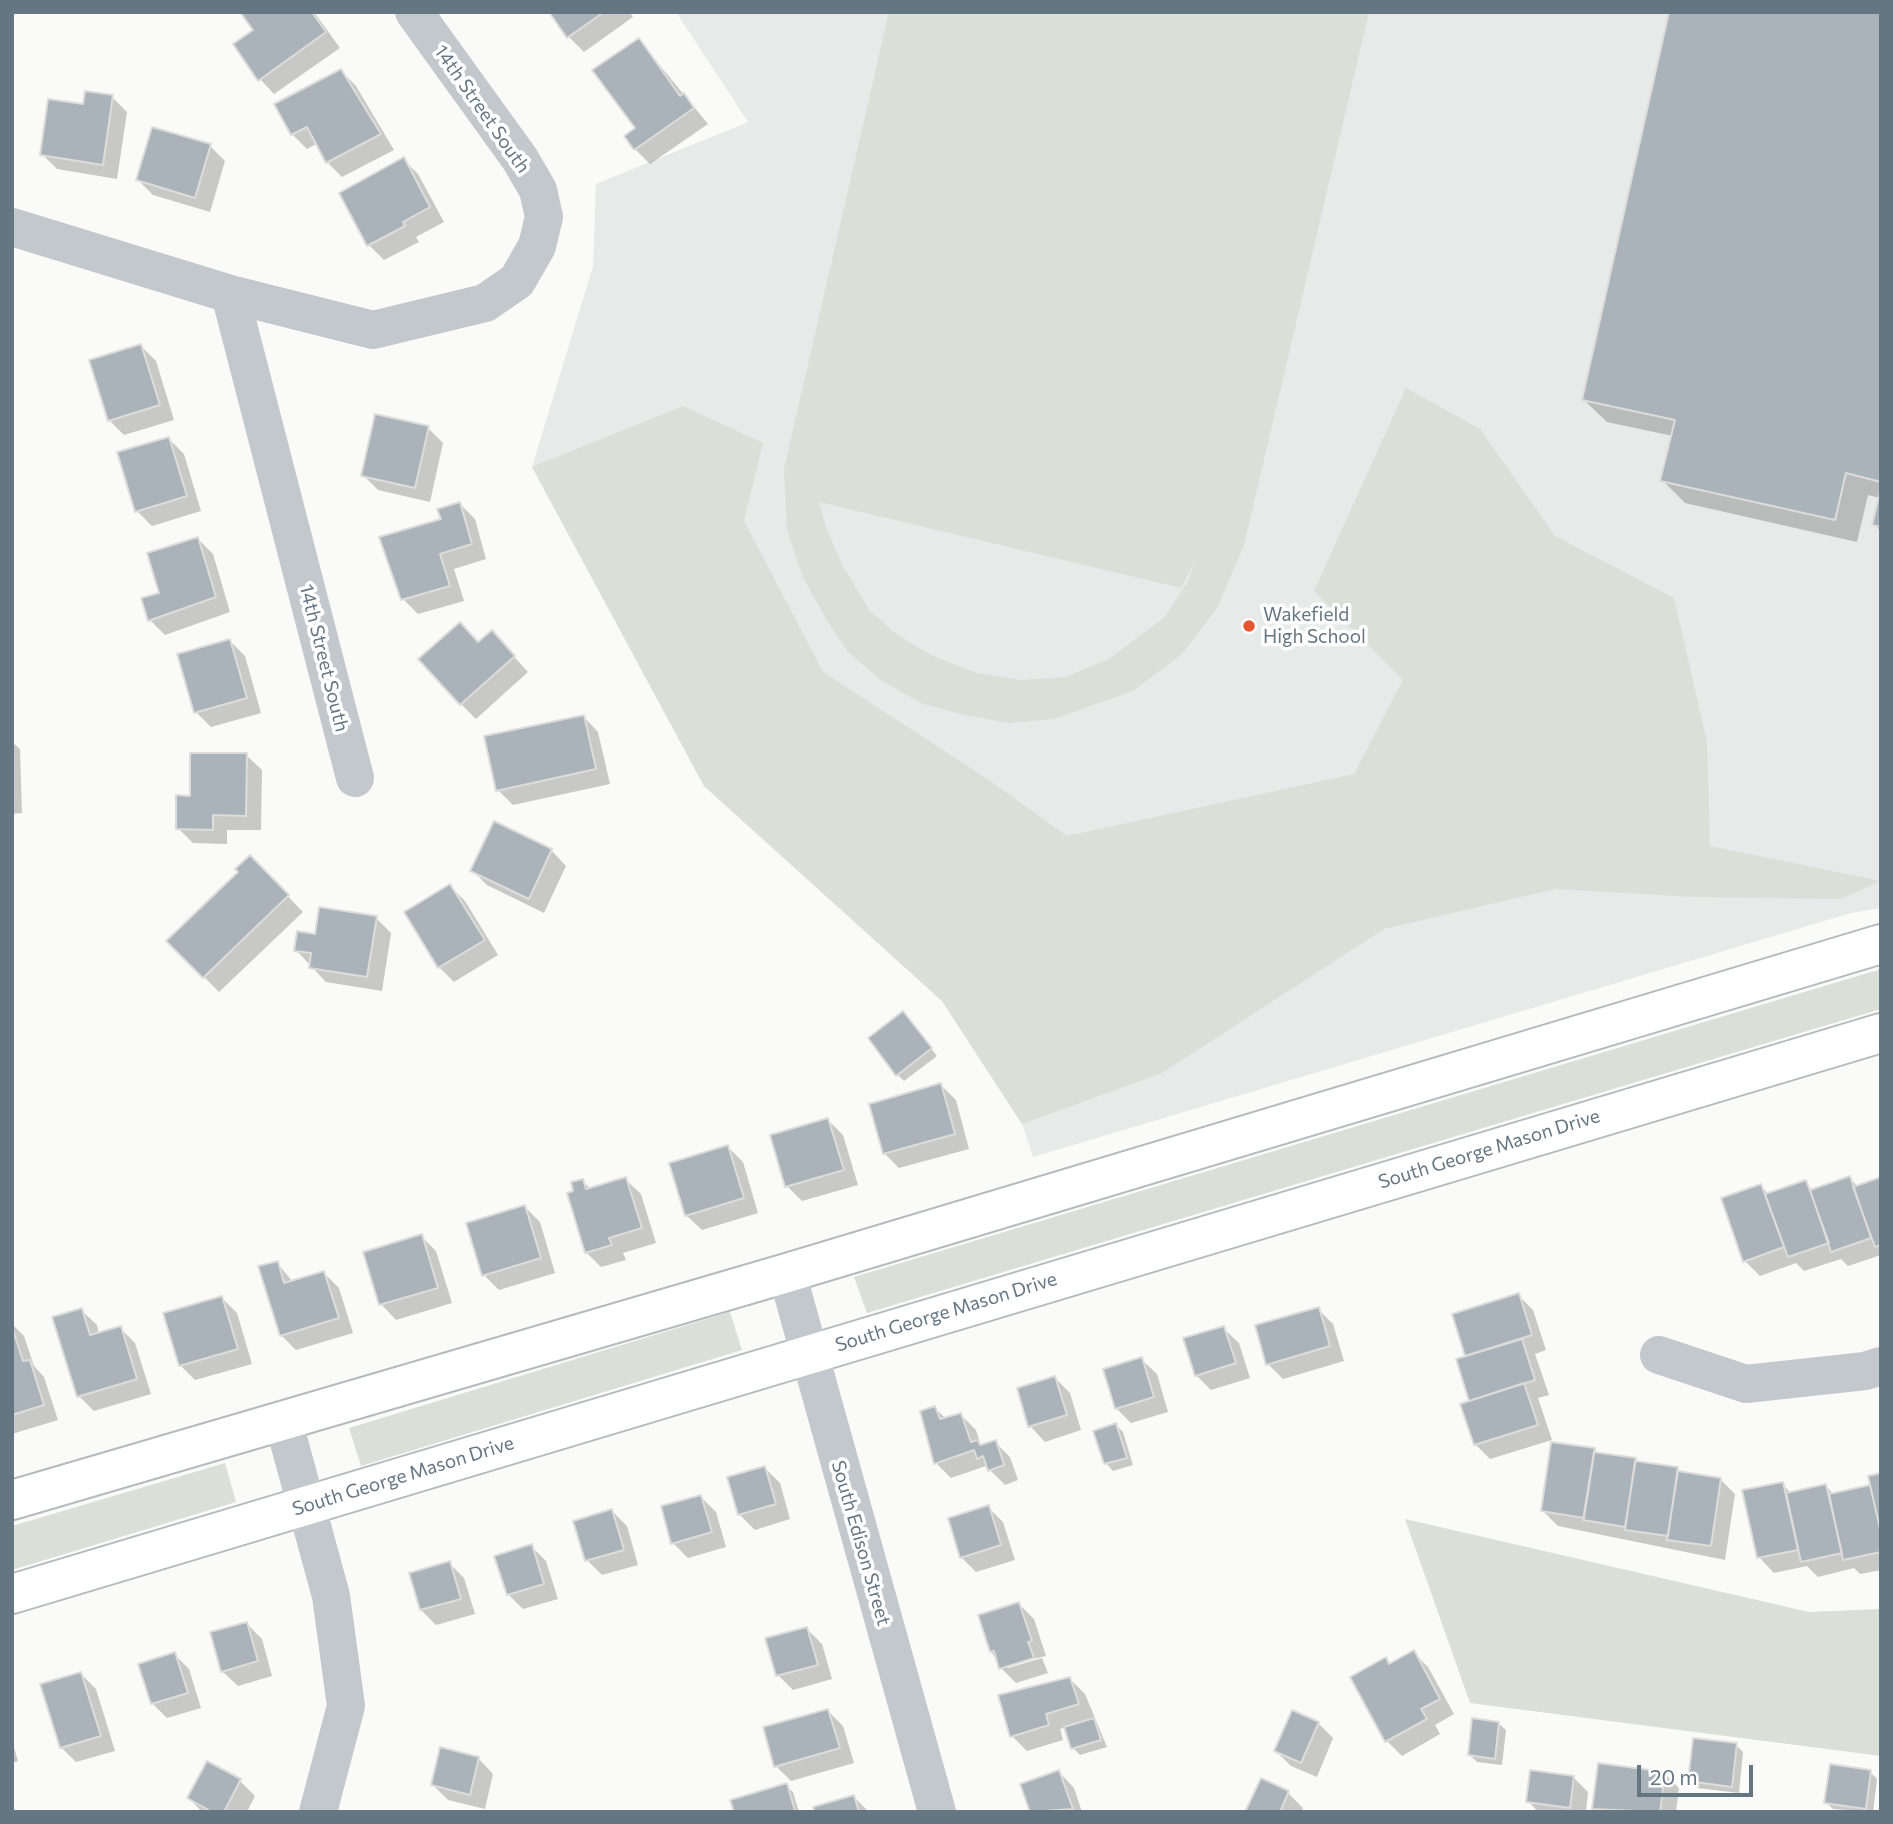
<!DOCTYPE html>
<style>
body{margin:0}
#map{position:relative;width:1893px;height:1824px;overflow:hidden;background:#fafaf8;font-family:Commissioner,sans-serif}
canvas{display:block}
.frame{position:absolute;inset:0;border:14px solid #657683;pointer-events:none}
.scale{position:absolute;left:1637px;top:1765px;width:116px;height:32px;box-sizing:border-box;border:4px solid #657683;border-top:0;padding-left:9px;font-size:21px;line-height:24px;white-space:nowrap;color:#657683;-webkit-text-stroke:5px #fff;paint-order:stroke}
</style>
<div id="map">
<canvas width="1893" height="1824"></canvas>
<div class="frame"></div>
<div class="scale">20 m</div>
</div>
<script>
const c = document.querySelector('canvas').getContext('2d');
c.lineJoin = 'round';
function fillPath(path, color) { c.fillStyle = color; c.fill(path, 'evenodd'); }
const shape = rows => new Path2D(rows.map(r => 'M' + r).join(''));
function trace(path, color, width, dash) { c.strokeStyle = color; c.lineWidth = width; c.lineCap = dash ? 'butt' : 'round'; c.setLineDash(dash || []); c.stroke(path); }
function write(font, color, halo, rows, align = 'center') {
  c.font = font + ' Commissioner,sans-serif'; c.lineWidth = 7; c.setLineDash([]); c.textBaseline = 'middle'; c.strokeStyle = halo; c.fillStyle = color; for (const [text, x, y, turn = 0] of rows) {
    c.save(); c.translate(x, y); c.rotate((+turn || 0) * Math.PI / 180); c.textAlign = isNaN(turn) ? turn : align; if (halo) c.strokeText(text, 0, 0); c.fillText(text, 0, 0); c.restore();
  }
}
fillPath(shape([
 [676,12,1881,12,1881,908,1851,913,1033,1157,1022,1124,942,1001,704,786,532,467,593,266,596,184,748,122]
]), '#e8e9e9');
fillPath(shape([
 [889,12,1369,12,1244,545,1217,608,1182,654,1133,691,1054,719,1009,723,965,715,923,704,882,681,848,652,826,619,803,577,787,530,784,469],
 [819,502,1181,588,1195,561,1188,581,1165,617,1109,659,1065,677,1021,680,977,673,933,656,899,636,869,610,843,566,826,528],
 [1406,388,1480,429,1555,536,1674,598,1707,742,1710,846,1881,881,1841,899,1693,897,1555,889,1384,929,1162,1073,1022,1124,942,1001,704,786,532,467,683,406,763,443,744,521,823,672,989,780,1067,836,1354,774,1403,680,1314,591],
 [1881,969,1881,1009,1643,1080,867,1313,854,1277],
 [730,1312,742,1350,361,1466,349,1428],
 [225,1463,236,1502,12,1570,12,1526],
 [1405,1519,1809,1612,1881,1609,1881,1756,1470,1703]
]), '#dadfd7');
fillPath(shape([
 [243,12,314,12,340,48,274,94,260,79,255,30],
 [553,12,629,12,633,17,584,52,569,37],
 [1881,12,1881,531,1874,525,1880,498,1868,495,1857,542,1685,503,1662,480,1673,436,1607,422,1584,400],
 [639,40,708,124,650,164,635,149],
 [341,71,356,86,394,150,342,177,327,162,318,143,307,149,292,134],
 [112,97,127,112,117,179,57,169,42,154,85,106],
 [210,146,225,161,210,212,153,195,138,180],
 [403,159,418,174,444,222,416,237,419,242,384,260,369,245,341,194],
 [141,346,156,361,174,420,124,435,109,420],
 [428,428,443,443,430,502,378,490,363,475],
 [169,439,184,454,201,511,152,526,137,511],
 [460,504,475,519,486,559,454,569,464,601,418,614,403,599,443,520],
 [198,539,213,554,230,612,165,635,150,620,161,594],
 [230,641,245,656,261,713,211,727,196,712],
 [479,644,506,648,528,672,476,719,461,704],
 [583,716,598,732,610,784,513,805,498,790],
 [12,742,20,749,22,813,12,814],
 [246,755,262,770,261,830,227,830,227,844,193,843,178,828,192,798],
 [551,850,566,866,544,913,487,885,472,870],
 [250,857,303,912,219,992,169,941,240,872],
 [450,886,465,901,498,955,454,982,439,967,406,913],
 [376,918,391,933,382,991,326,982,296,950,317,936],
 [903,1013,937,1056,904,1081,897,1074],
 [941,1085,956,1100,969,1149,899,1168,884,1153],
 [828,1120,843,1135,858,1185,802,1201,787,1186],
 [728,1147,743,1162,758,1213,702,1230,686,1215],
 [1850,1178,1858,1187,1881,1179,1881,1255,1848,1266,1841,1259,1804,1271,1796,1263,1760,1276,1745,1261,1761,1186,1769,1195,1805,1182,1813,1191],
 [625,1179,641,1194,656,1243,623,1253,626,1260,601,1267,586,1252,576,1193,582,1181,591,1189],
 [525,1207,540,1222,555,1273,499,1290,484,1275],
 [421,1236,436,1251,452,1303,396,1320,381,1304],
 [277,1263,293,1282,324,1273,339,1288,353,1333,296,1350,281,1335],
 [1518,1295,1533,1310,1546,1350,1535,1354,1549,1395,1538,1398,1552,1440,1490,1459,1475,1444,1472,1402,1459,1360,1467,1358,1454,1315],
 [222,1298,237,1313,252,1364,195,1380,180,1365],
 [1318,1309,1333,1324,1344,1361,1283,1379,1268,1364],
 [81,1310,97,1325,99,1335,120,1328,135,1343,151,1394,94,1411,79,1396],
 [12,1324,24,1336,34,1366,44,1377,58,1420,12,1434],
 [1223,1328,1239,1343,1250,1378,1211,1390,1196,1375],
 [1141,1359,1157,1374,1168,1412,1131,1423,1116,1408],
 [1055,1378,1070,1393,1081,1430,1045,1442,1030,1426,1019,1389],
 [935,1408,946,1419,961,1415,976,1430,981,1446,995,1442,1010,1457,1018,1480,1005,1485,986,1466,951,1478,936,1463],
 [1116,1425,1123,1432,1133,1465,1113,1471,1106,1463],
 [1594,1450,1598,1454,1720,1479,1735,1494,1725,1560,1558,1526,1543,1511],
 [765,1468,780,1483,790,1519,755,1530,740,1515,729,1479],
 [1881,1475,1881,1570,1860,1574,1854,1568,1818,1577,1807,1566,1774,1573,1759,1557,1782,1484,1792,1494,1826,1486,1834,1495,1873,1486],
 [701,1497,716,1512,726,1547,688,1558,673,1543],
 [988,1507,1003,1522,1015,1560,976,1572,961,1557],
 [612,1511,627,1526,638,1565,602,1575,587,1560],
 [531,1546,546,1561,558,1599,523,1609,508,1594],
 [449,1563,464,1578,475,1614,436,1625,421,1610],
 [1019,1604,1034,1619,1046,1656,1006,1665,1008,1668,1042,1658,1048,1673,1016,1683,1001,1668,991,1651],
 [247,1624,262,1639,272,1676,238,1686,222,1671],
 [807,1629,822,1644,832,1679,793,1690,778,1675],
 [1413,1652,1428,1667,1454,1714,1435,1725,1440,1734,1402,1756,1387,1741,1386,1659,1391,1665],
 [174,1654,189,1669,201,1708,167,1718,152,1703],
 [81,1674,96,1689,115,1751,76,1762,61,1747],
 [1070,1679,1085,1694,1107,1747,1080,1755,1073,1748,1066,1727,1060,1729,1063,1740,1027,1751,1012,1736],
 [828,1711,843,1726,854,1763,791,1781,776,1766],
 [1318,1723,1333,1738,1317,1777,1291,1766,1276,1751],
 [1498,1723,1506,1730,1502,1765,1477,1762,1470,1755],
 [12,1741,18,1761,12,1763],
 [1736,1745,1743,1752,1739,1793,1697,1788,1689,1781],
 [478,1758,493,1774,485,1809,448,1800,433,1785],
 [207,1763,240,1781,255,1796,247,1812,202,1812,189,1798],
 [1059,1772,1074,1788,1082,1812,1032,1812],
 [1870,1772,1877,1779,1873,1812,1833,1809,1826,1802],
 [1664,1773,1679,1788,1676,1812,1597,1812,1594,1809],
 [1573,1777,1588,1792,1586,1812,1538,1812,1528,1801],
 [786,1785,793,1792,799,1812,735,1812],
 [1288,1793,1303,1808,1301,1812,1247,1812],
 [854,1797,869,1812,817,1812]
]), '#0003');
const building = shape([
 [240,12,312,12,326,32,258,81,233,44,253,30,240,12],
 [549,12,604,12,567,38,549,12],
 [1669,12,1881,12,1881,482,1846,473,1835,520,1660,481,1675,420,1582,400,1669,12],
 [639,38,680,96,684,93,694,108,634,150,624,136,635,128,592,70,639,38],
 [341,69,381,134,326,163,307,127,291,135,274,104,341,69],
 [85,91,113,95,103,165,40,155,48,99,83,104,85,91],
 [152,127,211,144,195,198,136,180,152,127],
 [404,157,430,207,403,222,405,226,367,246,339,193,404,157],
 [141,344,160,405,108,421,89,360,141,344],
 [375,414,429,426,415,488,361,476,375,414],
 [169,437,187,496,135,512,117,452,169,437],
 [1881,488,1881,527,1872,525,1881,488],
 [460,502,472,544,440,554,450,586,401,600,379,537,441,519,437,509,460,502],
 [198,537,216,597,148,621,141,598,159,593,147,553,198,537],
 [460,622,478,642,492,630,515,656,460,705,418,659,460,622],
 [230,639,247,698,194,713,177,654,230,639],
 [584,715,596,769,496,791,484,736,584,715],
 [190,753,247,753,246,816,213,815,213,830,176,829,176,795,190,796,190,753],
 [494,821,552,849,529,899,470,871,494,821],
 [250,855,289,895,203,978,166,941,238,872,235,869,250,855],
 [450,884,485,940,438,968,404,912,450,884],
 [319,907,377,916,367,977,309,968,311,953,294,951,297,931,315,934,319,907],
 [903,1011,932,1048,896,1076,868,1038,903,1011],
 [941,1083,955,1134,883,1154,869,1104,941,1083],
 [828,1118,844,1170,785,1187,770,1135,828,1118],
 [728,1145,744,1198,685,1216,669,1163,728,1145],
 [1850,1176,1871,1238,1831,1252,1810,1190,1850,1176],
 [626,1177,642,1228,609,1238,612,1245,585,1253,567,1193,573,1191,571,1182,583,1179,586,1189,626,1177],
 [1881,1177,1881,1245,1875,1247,1853,1187,1881,1177],
 [1806,1180,1829,1243,1788,1257,1765,1194,1806,1180],
 [1761,1184,1784,1247,1743,1262,1721,1198,1761,1184],
 [525,1205,541,1258,482,1276,466,1223,525,1205],
 [422,1234,438,1288,379,1305,363,1252,422,1234],
 [278,1261,284,1283,324,1271,339,1318,280,1336,258,1266,278,1261],
 [1519,1293,1532,1335,1465,1356,1452,1314,1519,1293],
 [222,1296,238,1349,179,1366,163,1313,222,1296],
 [1319,1307,1330,1346,1266,1365,1255,1325,1319,1307],
 [82,1308,90,1335,121,1326,137,1379,77,1397,52,1317,82,1308],
 [1224,1326,1236,1363,1195,1376,1183,1338,1224,1326],
 [12,1327,23,1361,30,1360,44,1405,12,1415,12,1327],
 [1522,1339,1535,1380,1469,1401,1456,1359,1522,1339],
 [1142,1357,1154,1397,1115,1409,1103,1369,1142,1357],
 [1055,1376,1067,1415,1028,1427,1017,1388,1055,1376],
 [1524,1383,1538,1425,1474,1445,1460,1404,1524,1383],
 [935,1406,940,1419,961,1413,971,1442,978,1440,980,1445,996,1440,1004,1465,988,1471,983,1456,977,1459,974,1450,934,1464,920,1411,935,1406],
 [1116,1423,1127,1458,1104,1464,1093,1431,1116,1423],
 [1551,1442,1595,1448,1584,1518,1541,1511,1551,1442],
 [1594,1452,1636,1458,1625,1527,1583,1520,1594,1452],
 [1635,1461,1678,1467,1668,1536,1625,1530,1635,1461],
 [765,1466,776,1504,738,1515,727,1477,765,1466],
 [1678,1471,1721,1478,1711,1546,1667,1540,1678,1471],
 [1881,1473,1881,1533,1868,1476,1881,1473],
 [1783,1482,1798,1550,1757,1558,1742,1490,1783,1482],
 [1826,1484,1842,1553,1801,1562,1786,1493,1826,1484],
 [1870,1485,1881,1533,1881,1552,1843,1560,1829,1494,1870,1485],
 [701,1495,712,1532,671,1544,661,1506,701,1495],
 [989,1505,1001,1545,960,1558,948,1518,989,1505],
 [612,1509,624,1550,585,1561,573,1521,612,1509],
 [532,1544,544,1584,507,1595,494,1556,532,1544],
 [450,1561,461,1599,420,1610,409,1573,450,1561],
 [1019,1602,1032,1641,1028,1642,1034,1658,999,1669,994,1651,990,1652,978,1615,1019,1602],
 [247,1622,258,1661,221,1672,210,1632,247,1622],
 [807,1627,818,1665,776,1676,765,1638,807,1627],
 [1414,1650,1440,1699,1421,1709,1427,1719,1385,1742,1350,1677,1386,1657,1389,1664,1414,1650],
 [175,1652,188,1693,151,1704,138,1664,175,1652],
 [81,1672,101,1736,60,1748,40,1684,81,1672],
 [1070,1677,1079,1704,1046,1714,1049,1725,1010,1737,998,1695,1070,1677],
 [828,1709,840,1748,774,1767,763,1727,828,1709],
 [1292,1710,1319,1722,1301,1763,1274,1751,1292,1710],
 [1094,1718,1101,1740,1071,1749,1064,1727,1094,1718],
 [1472,1718,1499,1722,1495,1759,1468,1755,1472,1718],
 [1693,1738,1737,1743,1732,1787,1688,1781,1693,1738],
 [440,1747,479,1757,470,1795,431,1785,440,1747],
 [207,1761,241,1779,224,1812,212,1812,187,1798,207,1761],
 [1598,1763,1665,1772,1660,1812,1592,1809,1598,1763],
 [1830,1764,1871,1770,1866,1809,1824,1803,1830,1764],
 [1059,1770,1073,1809,1030,1812,1020,1784,1059,1770],
 [1530,1770,1574,1776,1570,1808,1526,1802,1530,1770],
 [1261,1778,1289,1791,1280,1812,1245,1812,1261,1778],
 [787,1783,795,1811,734,1812,730,1800,787,1783],
 [854,1795,859,1812,815,1812,813,1807,854,1795]
]);
fillPath(building, '#aab3b9');
trace(building, '#dcdcda', 2);
const major = shape([
 [12,1500,787,1273,1881,944],
 [12,1594,1881,1033]
]);
trace(major, '#b5babe', 42);
trace(shape([
 [12,227,230,294,373,330,485,303,517,281,537,246,544,217,538,190,520,159,414,12],
 [230,294,355,778],
 [787,1273,937,1812],
 [1659,1355,1746,1384,1865,1371,1881,1366],
 [283,1420,331,1596,346,1706,318,1812]
]), '#c3c8cc', 38);
trace(major, '#fff', 38);
for (const [x, y, r, color] of [
 [1249,626,7,"#e4572e"]
]) { const dot = new Path2D(); dot.arc(x, y, r, 0, 2 * Math.PI); c.fillStyle = color; c.fill(dot); trace(dot, '#fff', 2.5); }
write('19px', '#657683', '#fff', [
 ["14th Street South",482,109,55],
 ["14th Street South",324,658,76],
 ["South George Mason Drive",1489,1149,-17],
 ["South George Mason Drive",946,1312,-17],
 ["South George Mason Drive",403,1476,-17],
 ["South Edison Street",861,1543,74]
]);
write('19px', '#657683', '#fff', [
 ["Wakefield",1263,615],
 ["High School",1263,637]
], 'left');
</script>
